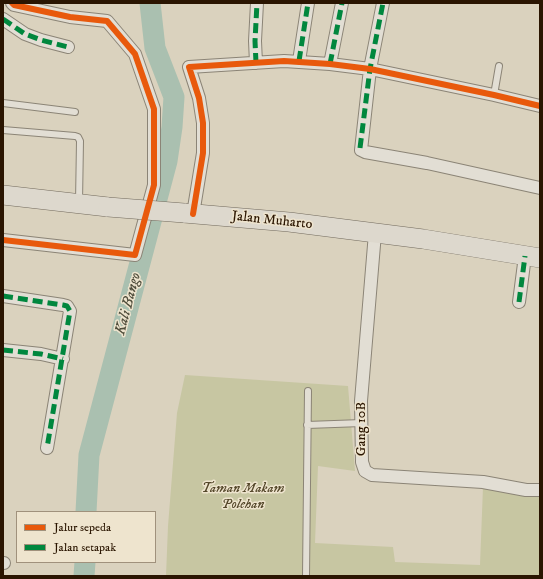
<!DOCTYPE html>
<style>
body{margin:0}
#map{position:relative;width:543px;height:579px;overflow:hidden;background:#dad2be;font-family:"IM FELL DW Pica",serif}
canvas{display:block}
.frame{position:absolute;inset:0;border:4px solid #2a1501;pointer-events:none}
.legend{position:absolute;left:16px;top:511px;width:140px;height:52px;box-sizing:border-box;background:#eee4ce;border:1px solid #a0917c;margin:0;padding:5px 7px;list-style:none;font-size:12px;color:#2a1501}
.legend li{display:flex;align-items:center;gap:8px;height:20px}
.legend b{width:20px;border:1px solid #a0917c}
</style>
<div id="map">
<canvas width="543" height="579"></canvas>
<div class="frame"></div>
<ul class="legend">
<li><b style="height:5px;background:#e8590c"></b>Jalur sepeda</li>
<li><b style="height:5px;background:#00873e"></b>Jalan setapak</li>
</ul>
</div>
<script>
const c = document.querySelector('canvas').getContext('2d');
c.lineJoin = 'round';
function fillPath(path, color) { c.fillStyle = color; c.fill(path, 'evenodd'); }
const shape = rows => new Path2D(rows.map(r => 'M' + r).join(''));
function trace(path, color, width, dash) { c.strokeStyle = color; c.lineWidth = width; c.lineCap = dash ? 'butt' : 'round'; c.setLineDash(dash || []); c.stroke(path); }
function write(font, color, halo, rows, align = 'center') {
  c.font = font + ' "IM FELL DW Pica",serif'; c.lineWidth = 3; c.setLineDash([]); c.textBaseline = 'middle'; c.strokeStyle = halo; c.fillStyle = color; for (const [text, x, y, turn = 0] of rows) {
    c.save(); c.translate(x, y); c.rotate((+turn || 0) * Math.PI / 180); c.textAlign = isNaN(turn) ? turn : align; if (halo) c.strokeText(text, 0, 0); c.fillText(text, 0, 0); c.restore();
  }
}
fillPath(shape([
 [185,375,348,386,355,471,318,466,315,543,393,547,395,562,480,565,483,487,540,494,540,576,166,576,168,526,177,413]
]), '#c7c6a2');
trace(shape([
 [86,512,89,455,167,161,172,127,174,97,155,48,150,3],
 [84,576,85,562]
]), '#aac0b0', 21);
const service = shape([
 [494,95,499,66],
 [3,103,75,112],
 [3,130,75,136,78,137,80,141,79,202],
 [307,425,362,423],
 [306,576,308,391]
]);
const minor = shape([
 [383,3,370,69,361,150,365,152,427,163,540,188],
 [3,19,25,34,41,40,68,47],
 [299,61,308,3],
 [256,63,255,41,257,3],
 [330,64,342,3],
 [193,214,203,153,203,123,199,98,189,67,284,61,330,64,370,69,494,95,540,106],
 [375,233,361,401,362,462,365,471,372,475,483,482,526,490,540,490],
 [3,240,135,255,154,185,154,109,135,54,107,21,70,17,14,5,12,3],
 [3,296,63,305,67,306,70,311,47,448],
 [519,302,525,256],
 [3,350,41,354,63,359],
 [3,563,4,563]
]);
const primary = shape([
 [3,195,108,207],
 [184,213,289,222,423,239,540,258]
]);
trace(service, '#8b8476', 8);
trace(minor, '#8b8476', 14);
trace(primary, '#726a5d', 20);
trace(service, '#e2ded4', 6);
trace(minor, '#e2ded4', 12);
trace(primary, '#ddd8cd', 19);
const primaryBridge = shape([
 [108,207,184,213]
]);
trace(primaryBridge, '#726a5d', 20, []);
trace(primaryBridge, '#ddd8cd', 19);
trace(shape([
 [3,19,25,34,41,40,68,47],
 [299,61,308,3],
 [256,63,255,41,257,3],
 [330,64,342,3],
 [360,148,370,69,383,3],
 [3,296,63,305,67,306,70,311,47,448],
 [519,302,525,256],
 [3,350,41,354,63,359]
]), '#00873e', 5, [10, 5]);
trace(shape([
 [193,214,203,153,203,123,199,98,189,67,284,61,330,64,370,69,494,95,540,106],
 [3,240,135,255,154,185,154,109,135,54,107,21,70,17,14,5,12,3]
]), '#e8590c', 6);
write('14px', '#2a1501', '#eee4ce', [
 ["Jalan Muharto",272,221,6],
 ["Gang 10B",362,429,-90]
]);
write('italic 14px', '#54472a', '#eee4ce', [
 ["Taman Makam",243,489],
 ["Polehan",243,505]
]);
write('italic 15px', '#504e3c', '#eee4ce', [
 ["Kali Bango",129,304,-75]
]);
</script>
